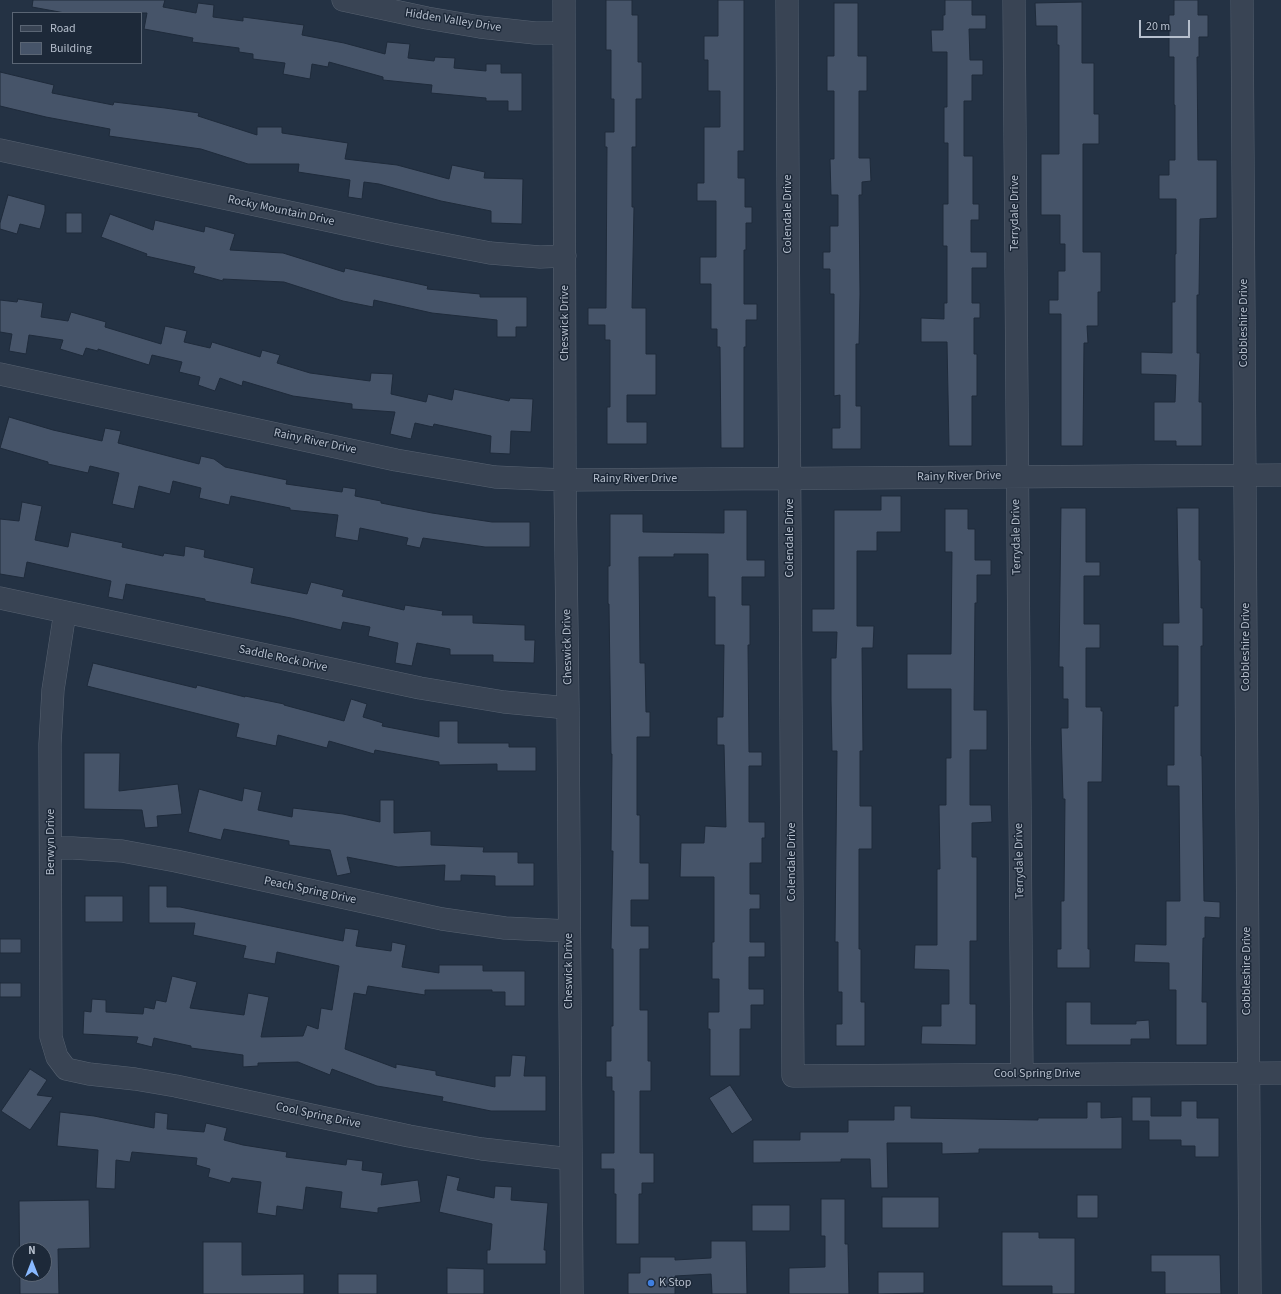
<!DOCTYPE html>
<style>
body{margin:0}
#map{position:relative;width:1281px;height:1294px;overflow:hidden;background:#243244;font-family:"Source Sans 3",sans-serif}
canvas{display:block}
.legend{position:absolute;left:12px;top:12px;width:130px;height:52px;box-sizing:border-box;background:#1d2939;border:1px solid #5a6574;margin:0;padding:5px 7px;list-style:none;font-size:12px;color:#b6bfcd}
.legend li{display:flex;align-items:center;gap:8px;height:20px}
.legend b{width:20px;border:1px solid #5a6574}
.north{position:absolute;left:12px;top:1242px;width:40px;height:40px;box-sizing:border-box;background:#1d2939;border:1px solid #5a6574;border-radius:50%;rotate:0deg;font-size:11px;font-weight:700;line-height:16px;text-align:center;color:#b6bfcd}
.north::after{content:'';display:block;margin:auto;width:14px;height:18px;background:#89b9ff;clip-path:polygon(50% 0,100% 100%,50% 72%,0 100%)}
.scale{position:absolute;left:1139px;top:20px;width:51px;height:18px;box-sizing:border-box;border:2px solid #b6bfcd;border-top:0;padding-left:5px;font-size:12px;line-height:14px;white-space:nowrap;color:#b6bfcd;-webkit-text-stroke:3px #1d2939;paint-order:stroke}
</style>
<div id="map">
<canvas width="1281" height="1294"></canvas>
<ul class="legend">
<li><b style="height:5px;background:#394454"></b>Road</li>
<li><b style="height:11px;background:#465469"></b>Building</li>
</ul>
<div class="north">N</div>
<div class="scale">20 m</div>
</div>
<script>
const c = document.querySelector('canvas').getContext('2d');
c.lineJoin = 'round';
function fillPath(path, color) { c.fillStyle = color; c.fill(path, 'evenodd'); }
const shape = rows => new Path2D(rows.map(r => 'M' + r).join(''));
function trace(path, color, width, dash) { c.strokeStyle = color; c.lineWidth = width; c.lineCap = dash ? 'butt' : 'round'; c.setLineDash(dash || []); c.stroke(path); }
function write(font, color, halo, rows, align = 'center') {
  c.font = font + ' "Source Sans 3",sans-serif'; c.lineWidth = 3; c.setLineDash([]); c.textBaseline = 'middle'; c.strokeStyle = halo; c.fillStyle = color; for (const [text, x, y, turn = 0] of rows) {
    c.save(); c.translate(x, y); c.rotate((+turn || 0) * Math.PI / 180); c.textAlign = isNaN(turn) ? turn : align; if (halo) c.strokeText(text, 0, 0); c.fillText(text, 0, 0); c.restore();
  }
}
const building = shape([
 [33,0,165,0,163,7,196,13,198,3,214,5,213,17,243,21,243,17,304,25,302,35,344,43,385,54,387,42,410,44,408,58,434,61,435,57,455,58,454,68,486,71,486,64,501,64,501,73,522,73,522,111,508,111,508,101,486,101,486,98,431,93,432,85,383,80,383,77,329,62,328,67,312,64,310,79,283,74,285,63,253,59,253,54,239,52,239,48,192,42,193,38,144,29,147,13,65,13,32,7,33,0],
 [606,0,632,0,632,15,638,15,638,62,642,62,642,99,636,99,636,147,632,147,632,207,634,207,632,308,646,308,646,354,656,354,656,395,627,395,627,422,647,422,647,444,607,444,607,407,610,407,610,340,605,340,605,325,588,325,588,308,606,308,607,147,605,147,605,132,614,132,614,99,611,99,611,50,606,50,606,0],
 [718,0,744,0,744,151,738,151,738,178,745,178,745,207,752,207,752,223,746,223,746,250,744,250,744,304,757,304,757,320,746,320,746,347,744,347,744,448,721,448,720,347,717,347,717,329,711,329,711,284,700,284,700,257,716,257,716,201,697,201,697,183,704,183,704,127,720,127,720,91,708,91,708,60,704,60,704,36,718,36,718,0],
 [945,0,972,0,972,15,986,15,986,29,969,29,970,60,983,60,983,75,972,75,972,101,964,101,964,156,973,156,973,204,979,204,979,220,971,220,971,252,987,252,987,268,972,268,972,303,980,303,980,318,974,318,974,354,977,354,977,396,972,396,972,446,949,446,947,342,921,342,921,318,944,319,944,303,947,303,947,246,943,246,943,204,948,204,948,143,944,143,944,107,947,107,947,52,932,52,931,30,943,30,943,15,945,15,945,0],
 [1174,0,1198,0,1198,15,1208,15,1208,37,1199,37,1199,57,1197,57,1198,160,1217,160,1217,218,1200,219,1199,295,1197,295,1197,353,1200,353,1199,402,1202,402,1202,446,1176,446,1176,441,1154,441,1154,402,1175,402,1176,375,1141,374,1141,352,1172,353,1172,302,1175,302,1175,254,1176,254,1176,199,1159,199,1159,175,1169,175,1169,160,1175,160,1175,105,1174,105,1174,57,1169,57,1169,15,1174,15,1174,0],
 [1082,2,1082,63,1094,63,1094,114,1099,114,1099,144,1083,144,1083,252,1101,252,1101,292,1098,292,1098,326,1087,326,1088,343,1084,343,1083,446,1061,446,1061,314,1049,314,1049,300,1058,300,1058,271,1065,271,1065,244,1060,244,1060,215,1041,215,1041,154,1059,154,1059,45,1057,45,1057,26,1036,26,1035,3,1082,2],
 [834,3,858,3,858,56,867,56,867,91,859,91,859,158,870,158,871,181,862,182,862,195,859,195,860,294,859,344,856,344,856,406,861,406,861,449,832,449,832,428,840,428,840,395,834,396,834,294,830,294,830,269,823,269,823,252,830,252,830,226,838,226,838,195,831,195,830,159,834,159,834,91,827,91,827,56,834,56,834,3],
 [0,72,54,85,52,93,113,105,114,102,165,108,199,113,198,116,257,135,257,127,282,127,282,133,348,143,345,159,397,165,449,179,452,165,485,172,484,178,523,179,522,224,491,223,491,211,441,201,379,184,364,182,362,199,348,197,350,180,298,172,299,164,248,164,201,149,109,136,110,129,46,117,0,106,0,72],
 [8,195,45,205,45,211,40,229,20,224,17,234,0,229,0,223,8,195],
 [66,213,82,213,82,233,66,233,66,213],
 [110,214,153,230,155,220,204,232,205,226,235,234,230,250,283,253,344,272,345,268,428,286,427,289,480,294,480,297,527,297,527,327,516,327,516,337,497,337,497,320,432,313,374,300,373,307,343,301,284,282,223,279,223,281,193,273,195,267,146,256,147,254,101,237,110,214],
 [18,299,43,303,41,317,68,321,71,312,106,322,105,327,161,344,165,326,187,331,184,342,210,348,212,342,260,357,262,350,280,355,277,363,310,373,370,381,371,373,393,374,391,394,426,402,428,394,452,400,454,389,509,401,510,398,533,399,531,432,511,431,510,454,490,453,491,436,434,424,433,427,415,423,411,439,390,434,395,412,352,409,352,404,293,396,243,381,242,386,220,378,215,391,198,385,200,377,179,372,182,362,152,355,149,365,98,349,98,351,86,348,83,356,60,349,63,340,29,335,26,354,9,351,12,334,0,332,0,300,17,302,18,299],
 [9,417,53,430,102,441,105,428,121,431,118,443,199,464,201,456,214,459,225,467,287,480,286,484,342,492,343,487,356,489,355,496,381,501,381,503,432,513,492,522,530,522,530,547,485,547,423,538,420,548,406,545,408,538,360,528,358,541,335,537,338,515,290,510,290,508,231,496,229,505,199,498,201,488,173,481,170,494,139,486,134,509,112,504,119,473,90,466,88,473,48,464,48,462,0,448,9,417],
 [881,496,901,496,901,532,877,532,877,551,857,551,857,626,874,626,873,648,862,648,863,751,860,751,860,806,872,806,872,849,859,849,859,949,861,949,861,1002,865,1002,865,1046,836,1046,836,1024,842,1024,842,992,838,992,838,942,835,942,837,751,832,751,831,700,831,658,836,658,837,632,812,632,812,609,834,609,834,510,881,510,881,496],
 [22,502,42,506,35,540,68,547,71,532,123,543,122,547,163,556,164,553,184,556,185,546,205,550,204,557,254,568,251,583,307,594,311,582,344,590,342,596,404,610,405,605,443,611,442,615,473,615,473,623,525,625,525,640,535,640,534,663,493,662,493,655,450,655,450,649,417,643,412,666,395,663,398,643,368,636,370,627,343,622,341,630,291,618,205,601,205,599,126,584,123,600,108,597,111,581,27,562,24,578,0,574,0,519,19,521,22,502],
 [1061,508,1086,508,1086,562,1100,562,1100,576,1084,576,1084,624,1100,624,1100,648,1086,648,1086,707,1101,707,1101,711,1103,711,1102,782,1088,782,1088,949,1090,949,1090,968,1057,968,1057,949,1061,949,1061,901,1064,901,1065,799,1063,799,1061,728,1068,728,1068,699,1063,699,1063,667,1059,667,1061,508],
 [1177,508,1199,508,1199,560,1201,560,1201,608,1203,608,1203,646,1201,646,1201,756,1202,756,1204,901,1220,902,1220,918,1205,917,1205,938,1203,938,1202,1002,1207,1002,1207,1045,1176,1045,1176,990,1169,990,1169,963,1134,962,1135,944,1166,945,1166,901,1180,901,1179,786,1167,786,1167,765,1174,765,1174,706,1178,706,1178,646,1163,646,1163,623,1179,623,1177,508],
 [945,509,968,509,968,529,975,529,975,560,991,560,991,575,977,575,977,603,975,603,974,710,987,710,987,750,970,750,970,805,991,805,992,822,972,823,972,857,977,857,977,941,970,941,970,1004,976,1004,976,1045,921,1044,922,1026,941,1026,941,1004,949,1004,949,970,914,969,915,945,937,945,937,869,940,869,939,805,946,805,946,758,951,758,951,689,907,689,907,654,951,654,952,552,945,552,945,509],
 [724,510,747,510,747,560,765,560,765,577,742,577,742,605,750,605,750,645,748,645,749,752,762,752,762,766,749,766,749,822,765,822,765,838,762,838,762,863,750,863,750,894,760,894,760,909,750,909,750,942,765,942,765,957,749,957,749,989,764,989,764,1005,751,1005,751,1029,740,1029,740,1076,710,1076,710,1029,708,1029,708,1012,719,1012,719,979,712,979,712,942,714,942,714,877,680,877,681,843,704,843,705,826,726,827,724,745,717,745,717,717,723,717,724,645,715,645,715,597,708,597,708,554,674,554,674,557,639,557,640,663,645,663,646,712,650,712,650,737,637,737,637,815,640,815,640,863,649,863,649,900,631,900,631,926,649,926,649,949,640,949,640,1010,648,1010,648,1061,651,1061,651,1091,640,1091,640,1153,654,1153,654,1183,642,1183,642,1194,639,1194,639,1244,616,1244,616,1194,614,1194,614,1169,601,1169,601,1153,614,1153,614,1091,612,1091,612,1077,606,1077,606,1061,611,1061,611,1026,613,1026,613,949,611,949,613,851,611,851,612,754,611,754,609,604,608,604,608,566,610,566,610,514,643,514,643,532,724,533,724,510],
 [93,663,196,688,197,685,245,697,245,696,284,704,284,705,344,721,351,699,367,704,363,717,383,723,382,726,439,737,439,721,458,721,458,743,509,743,509,747,536,747,536,771,497,771,497,764,439,765,439,762,375,750,374,754,329,741,327,748,278,735,276,746,236,737,239,724,87,686,93,663],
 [84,753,120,753,119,791,178,784,182,814,157,816,158,827,145,828,142,810,84,809,84,753],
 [244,788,262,792,258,810,292,817,293,808,343,814,380,822,380,800,394,800,394,833,431,831,431,845,484,847,483,852,518,852,518,863,534,863,534,886,495,886,495,876,461,875,461,881,444,881,445,865,398,867,347,857,351,873,337,876,330,850,289,845,289,841,224,829,221,840,188,832,199,789,242,801,244,788],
 [149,886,167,886,167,907,180,907,343,941,345,928,359,930,356,946,391,951,392,942,406,945,402,967,439,973,439,965,483,965,483,971,525,971,525,1006,505,1006,505,992,492,992,492,990,425,990,425,995,368,986,366,995,354,993,345,1049,396,1068,396,1064,436,1071,436,1075,495,1087,495,1076,510,1076,512,1055,526,1056,524,1076,546,1076,546,1111,491,1111,442,1101,443,1097,377,1086,332,1069,330,1075,298,1062,258,1063,258,1066,243,1067,243,1055,191,1048,191,1046,154,1038,152,1047,136,1043,138,1037,83,1034,84,1011,91,1012,92,999,106,1000,106,1012,143,1014,144,1007,154,1009,156,1000,166,1002,172,976,197,982,190,1008,244,1015,248,993,269,997,261,1037,303,1036,307,1025,318,1029,321,1008,332,1010,339,966,277,952,275,964,243,958,246,946,193,935,195,923,149,923,149,886],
 [85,896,123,896,123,922,85,922,85,896],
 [0,939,21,939,21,953,0,953,0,939],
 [0,983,21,983,21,997,0,997,0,983],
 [1066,1002,1091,1002,1091,1024,1136,1024,1136,1021,1149,1020,1150,1039,1131,1039,1131,1045,1066,1045,1066,1002],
 [30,1069,47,1080,37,1095,53,1097,30,1130,1,1111,30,1069],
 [730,1085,753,1120,732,1134,709,1098,730,1085],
 [1132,1097,1151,1097,1151,1116,1181,1116,1181,1101,1197,1101,1197,1118,1219,1118,1219,1157,1195,1157,1195,1146,1181,1146,1181,1140,1149,1140,1149,1121,1132,1121,1132,1097],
 [1087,1102,1101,1102,1101,1118,1122,1117,1122,1149,979,1149,979,1153,942,1154,942,1143,887,1143,888,1188,871,1188,870,1159,841,1159,841,1162,753,1163,753,1140,800,1140,800,1132,848,1132,848,1120,894,1120,894,1106,911,1106,911,1118,1038,1120,1038,1118,1087,1118,1087,1102],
 [60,1112,94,1116,154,1128,155,1112,168,1114,167,1129,204,1132,206,1123,227,1128,224,1140,243,1145,287,1152,286,1157,346,1165,347,1159,363,1161,362,1170,383,1173,381,1185,418,1180,421,1202,378,1208,378,1213,340,1208,342,1192,306,1187,303,1210,277,1206,276,1216,257,1213,261,1182,232,1178,230,1183,208,1177,210,1169,196,1165,197,1158,132,1152,130,1162,116,1160,115,1189,96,1188,98,1150,57,1146,60,1112],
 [447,1175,460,1178,457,1190,494,1198,495,1186,512,1187,511,1200,548,1203,544,1250,546,1250,546,1264,487,1264,487,1250,490,1250,492,1224,439,1212,447,1175],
 [1077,1195,1098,1195,1098,1218,1077,1218,1077,1195],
 [882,1197,939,1197,939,1228,882,1228,882,1197],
 [821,1199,845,1199,845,1244,848,1244,849,1294,789,1294,789,1268,825,1267,825,1236,821,1236,821,1199],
 [89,1200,90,1248,58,1249,59,1294,20,1294,19,1201,89,1200],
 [20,1250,44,1250,44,1274,20,1274,20,1250],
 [752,1205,790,1205,790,1231,752,1231,752,1205],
 [1002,1232,1039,1232,1039,1238,1075,1238,1075,1294,1052,1294,1052,1286,1002,1286,1002,1232],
 [711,1241,746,1241,747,1294,712,1294,711,1274,675,1276,675,1294,628,1294,628,1273,640,1273,640,1257,675,1257,675,1260,711,1258,711,1241],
 [203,1242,242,1242,242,1275,304,1274,304,1294,203,1294,203,1242],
 [1151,1255,1220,1255,1221,1294,1165,1294,1165,1272,1151,1272,1151,1255],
 [447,1268,484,1269,484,1294,447,1294,447,1268],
 [878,1272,924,1272,924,1293,878,1294,878,1272],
 [338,1274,377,1274,377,1294,338,1294,338,1274]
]);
fillPath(building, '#465469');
trace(building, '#1f2b3b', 1);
const minor = shape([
 [343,0,427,18,480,27,535,33,564,33],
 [564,0,565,480,568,708,572,1294],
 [787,0,793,1076,1281,1073],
 [1014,0,1022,1074],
 [1242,0,1250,1294],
 [0,150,391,234,490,253,540,257,565,256],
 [0,374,396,460,495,477,565,480,1281,475],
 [0,598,420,688,504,702,568,708],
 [65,612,53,690,50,744,51,1037,57,1057,66,1069,89,1074,135,1079,176,1086,409,1136,482,1149,571,1159],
 [51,848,73,848,122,851,176,861,442,919,505,928,569,931]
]);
trace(minor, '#576271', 23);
trace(minor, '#394454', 22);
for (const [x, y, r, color] of [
 [651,1283,4,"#3f7fe0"]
]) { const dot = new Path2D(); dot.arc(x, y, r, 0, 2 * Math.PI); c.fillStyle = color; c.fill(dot); trace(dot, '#1d2939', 1.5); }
write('12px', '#b6bfcd', '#1d2939', [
 ["Hidden Valley Drive",453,21,9],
 ["Rocky Mountain Drive",281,211,12],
 ["Terrydale Drive",1015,213,-90],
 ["Colendale Drive",788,214,-90],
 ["Cheswick Drive",565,323,-90],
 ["Cobbleshire Drive",1244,323,-90],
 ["Rainy River Drive",315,442,12],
 ["Rainy River Drive",959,477,-1],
 ["Rainy River Drive",635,479],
 ["Terrydale Drive",1017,537,-91],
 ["Colendale Drive",790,538,-90],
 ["Cheswick Drive",568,647,-91],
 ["Cobbleshire Drive",1246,647,-90],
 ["Saddle Rock Drive",283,659,12],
 ["Berwyn Drive",51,842,-90],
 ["Terrydale Drive",1020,861,-91],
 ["Colendale Drive",792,862,-90],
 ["Peach Spring Drive",310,891,12],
 ["Cheswick Drive",569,971,-90],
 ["Cobbleshire Drive",1247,971,-90],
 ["Cool Spring Drive",1037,1074],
 ["Cool Spring Drive",318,1116,12]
]);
write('12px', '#b6bfcd', '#1d2939', [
 ["K Stop",659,1283]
], 'left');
</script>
